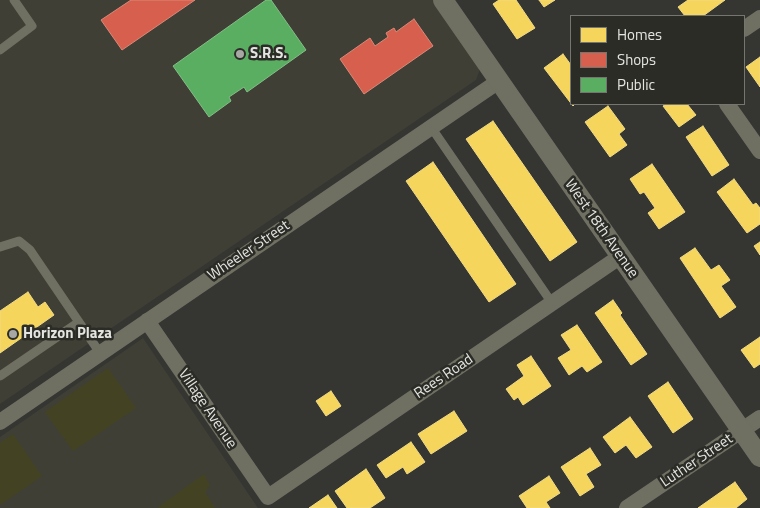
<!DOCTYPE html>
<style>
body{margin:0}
#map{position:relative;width:760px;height:508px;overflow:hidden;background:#353532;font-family:"Titillium Web",sans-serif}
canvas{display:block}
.legend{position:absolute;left:570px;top:15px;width:175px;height:90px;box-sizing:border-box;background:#2c2c27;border:1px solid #767671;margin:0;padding:6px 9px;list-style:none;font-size:15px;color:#e4e4e1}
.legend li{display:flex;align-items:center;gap:10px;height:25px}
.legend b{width:25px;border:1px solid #767671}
</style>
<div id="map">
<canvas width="760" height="508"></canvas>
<ul class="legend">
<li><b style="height:14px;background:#f6d55c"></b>Homes</li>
<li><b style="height:14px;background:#d6604d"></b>Shops</li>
<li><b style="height:14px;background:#5aae61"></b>Public</li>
</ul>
</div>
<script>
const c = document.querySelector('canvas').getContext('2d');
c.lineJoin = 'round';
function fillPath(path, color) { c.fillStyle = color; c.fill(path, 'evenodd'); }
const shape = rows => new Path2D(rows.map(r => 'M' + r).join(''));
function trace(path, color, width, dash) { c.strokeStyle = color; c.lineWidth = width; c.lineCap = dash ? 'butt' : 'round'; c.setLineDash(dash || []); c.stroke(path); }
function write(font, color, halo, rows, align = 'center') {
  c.font = font + ' "Titillium Web",sans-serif'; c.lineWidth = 5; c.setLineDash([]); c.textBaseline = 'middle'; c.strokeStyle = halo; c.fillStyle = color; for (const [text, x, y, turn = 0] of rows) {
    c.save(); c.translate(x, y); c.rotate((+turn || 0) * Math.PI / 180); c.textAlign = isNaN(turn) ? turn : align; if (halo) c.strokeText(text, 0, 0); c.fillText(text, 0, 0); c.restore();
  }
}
fillPath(shape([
 [0,0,434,0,479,68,479,72,476,80,0,404],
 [143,338,258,508,0,508,0,437]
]), '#3f3f35');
fillPath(shape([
 [108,368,136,408,73,451,45,412],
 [13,434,42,476,0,505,0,443],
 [204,474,210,485,205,492,215,508,157,508]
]), '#434323');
const homes = shape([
 [499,0,516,0,535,28,517,39,493,4,499,0],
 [539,0,555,0,544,7,539,0],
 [688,0,725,0,703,16,685,16,678,7,688,0],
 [563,54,571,65,571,104,575,104,573,106,544,68,563,54],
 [760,57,760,87,746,67,760,57],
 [667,104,687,104,696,115,679,127,663,106,667,104],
 [608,106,625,129,619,134,627,145,610,157,585,122,608,106],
 [493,121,577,242,550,261,466,139,493,121],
 [703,126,729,165,712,176,686,137,703,126],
 [433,162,516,284,489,302,406,181,433,162],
 [652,164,685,212,659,229,648,213,655,208,644,192,640,194,630,179,652,164],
 [734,179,753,205,756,203,760,208,760,224,747,233,717,192,734,179],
 [760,242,760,255,754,246,760,242],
 [695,248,711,270,719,265,730,280,721,286,736,307,720,318,680,258,695,248],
 [28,292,38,307,45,302,54,315,0,353,0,311,28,292],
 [613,300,622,313,620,315,647,354,631,365,595,313,613,300],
 [577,325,602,362,587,372,582,366,569,375,558,358,571,350,561,335,577,325],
 [760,337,760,364,754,368,741,350,760,337],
 [531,356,551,386,523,405,518,397,514,400,506,389,524,376,517,365,531,356],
 [668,382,693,419,673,433,648,396,668,382],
 [331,391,341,406,326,416,316,401,331,391],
 [454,411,467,431,431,454,418,434,454,411],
 [630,417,652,447,636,458,626,445,615,453,603,437,630,417],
 [411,442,425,462,407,474,403,467,386,478,377,465,411,442],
 [590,448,601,465,586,474,594,487,580,496,561,467,590,448],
 [366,469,385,498,370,508,347,508,335,491,366,469],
 [549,476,560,493,546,502,550,508,527,508,519,496,549,476],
 [735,482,747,499,736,508,698,508,735,482],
 [328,495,337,508,309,508,328,495]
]);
fillPath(homes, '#f6d55c');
trace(homes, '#f1da84', 1);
const shops = shape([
 [131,0,195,0,122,50,101,20,131,0],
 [414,19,433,46,364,94,340,59,370,38,375,46,388,37,386,33,394,28,396,32,414,19]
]);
fillPath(shops, '#d6604d');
trace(shops, '#da8879', 1);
const public = shape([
 [266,0,271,0,306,50,247,92,244,87,229,97,231,101,209,117,173,66,266,0]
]);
fillPath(public, '#5aae61');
trace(public, '#83be87', 1);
trace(shape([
 [0,50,32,26,14,0],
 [431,127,552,303],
 [0,247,19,241,30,250,100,353],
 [0,376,79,322]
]), '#6f6f62', 9);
trace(shape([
 [744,29,760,18],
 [727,104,760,151],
 [147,321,268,497,621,256],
 [0,422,499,81],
 [627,508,760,418]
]), '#6f6f62', 16);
trace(shape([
 [443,0,760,457]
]), '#6f6f62', 20);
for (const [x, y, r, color] of [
 [240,54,5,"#a7a7a4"],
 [13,334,5,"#a7a7a4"]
]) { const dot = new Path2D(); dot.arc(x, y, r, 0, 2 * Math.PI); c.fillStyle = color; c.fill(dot); trace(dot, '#2c2c27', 2); }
write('bold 15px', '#e4e4e1', '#2c2c27', [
 ["S.R.S.",250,54],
 ["Horizon Plaza",23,334]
], 'left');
write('15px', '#e4e4e1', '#2c2c27', [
 ["West 18th Avenue",601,229,55],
 ["Wheeler Street",249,251,-34],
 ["Rees Road",444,377,-34],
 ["Village Avenue",207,409,56],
 ["Luther Street",697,461,-34]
]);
</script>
